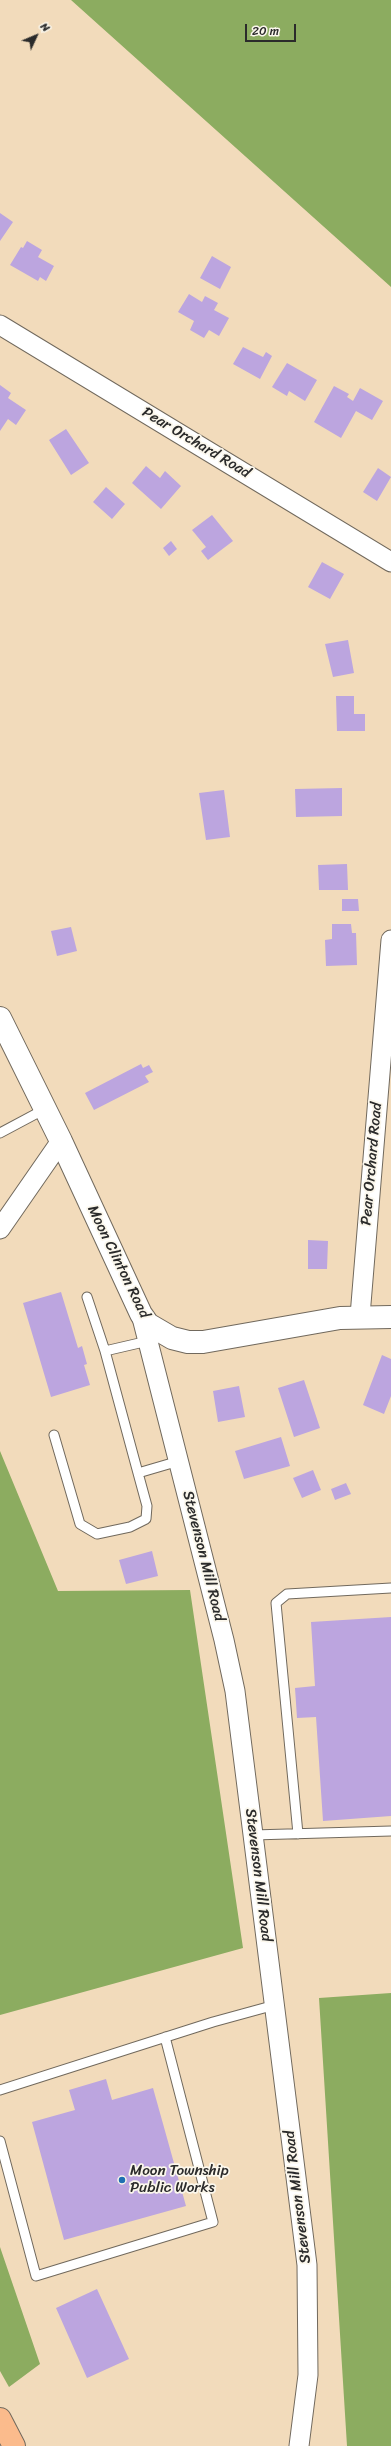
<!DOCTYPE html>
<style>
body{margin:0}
#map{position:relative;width:391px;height:2446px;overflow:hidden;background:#f2dbbb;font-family:Sriracha,sans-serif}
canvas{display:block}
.north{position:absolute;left:16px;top:16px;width:40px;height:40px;-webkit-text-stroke:3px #fbf7ec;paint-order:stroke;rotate:46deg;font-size:11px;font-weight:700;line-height:16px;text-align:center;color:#2b2b2b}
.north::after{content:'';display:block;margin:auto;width:14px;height:18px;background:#2b2b2b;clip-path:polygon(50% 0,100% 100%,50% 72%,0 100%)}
.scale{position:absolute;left:245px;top:24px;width:51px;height:18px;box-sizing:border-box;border:2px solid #2b2b2b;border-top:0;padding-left:5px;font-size:12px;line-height:14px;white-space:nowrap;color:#2b2b2b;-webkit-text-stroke:3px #fbf7ec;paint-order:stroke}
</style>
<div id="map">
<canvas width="391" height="2446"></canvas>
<div class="north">N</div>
<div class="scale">20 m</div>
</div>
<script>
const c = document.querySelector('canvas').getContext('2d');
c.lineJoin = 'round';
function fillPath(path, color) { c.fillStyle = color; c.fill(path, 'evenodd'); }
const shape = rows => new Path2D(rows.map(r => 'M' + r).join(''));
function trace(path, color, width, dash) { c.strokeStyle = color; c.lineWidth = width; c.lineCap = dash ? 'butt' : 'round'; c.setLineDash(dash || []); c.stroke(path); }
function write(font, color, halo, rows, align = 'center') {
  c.font = font + ' Sriracha,sans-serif'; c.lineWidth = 3.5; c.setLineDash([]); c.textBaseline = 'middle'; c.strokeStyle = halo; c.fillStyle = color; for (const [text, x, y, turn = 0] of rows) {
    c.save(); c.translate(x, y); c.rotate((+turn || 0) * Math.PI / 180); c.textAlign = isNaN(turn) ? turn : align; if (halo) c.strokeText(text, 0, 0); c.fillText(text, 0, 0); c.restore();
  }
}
fillPath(shape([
 [71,0,391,0,391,287],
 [0,1451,58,1591,190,1590,243,1948,0,2015],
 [391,1993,391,2446,347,2446,319,1998],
 [0,2247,40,2364,9,2387,0,2371]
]), '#8cac60');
fillPath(shape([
 [0,213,13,222,0,241],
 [27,241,42,250,38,257,54,266,46,281,40,277,38,281,10,265,21,247,23,248],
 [212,256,231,267,220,289,200,278],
 [189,294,202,302,205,296,218,303,214,310,229,318,219,336,209,330,204,338,190,330,194,321,178,312],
 [243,347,263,357,266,352,272,356,260,379,233,364],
 [287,363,317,380,305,401,289,391,287,396,272,387],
 [0,385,11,393,8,398,26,410,16,425,8,419,0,431],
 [334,386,349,394,347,397,353,401,360,388,383,401,372,420,356,411,341,438,314,422],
 [66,429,89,463,71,475,49,440],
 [146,466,160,478,165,471,181,486,161,509,132,483],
 [378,468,391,477,377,501,363,492],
 [106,487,125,504,112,519,93,502],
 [212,515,233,541,208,560,201,551,206,547,192,530],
 [171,541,177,549,169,556,163,548],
 [322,562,344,574,330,599,308,587],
 [348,640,354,673,333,677,325,644],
 [336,696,354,696,354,714,365,714,365,731,337,731],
 [342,788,342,816,296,817,295,789],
 [224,790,230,837,206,840,199,793],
 [347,864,348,890,319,890,318,865],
 [342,899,358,899,359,911,342,911],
 [332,924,351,924,352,933,356,933,357,965,326,966,325,940,332,939],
 [71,927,77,951,57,956,51,931],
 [141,1064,143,1068,149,1065,153,1072,145,1076,149,1082,94,1110,85,1093],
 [308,1240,328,1241,327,1269,308,1269],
 [61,1292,78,1348,82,1346,87,1364,84,1365,90,1385,51,1397,23,1303],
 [382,1355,391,1359,391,1396,384,1414,363,1405],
 [304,1380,320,1428,294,1437,278,1388],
 [239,1386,245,1417,218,1422,213,1391],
 [281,1437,290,1466,244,1479,235,1451],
 [313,1470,321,1490,302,1498,293,1478],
 [346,1483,351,1494,335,1500,331,1489],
 [152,1551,158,1576,126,1584,119,1560],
 [391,1617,391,1816,323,1821,316,1717,297,1718,295,1688,315,1686,311,1622],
 [106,2079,112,2100,153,2088,186,2206,64,2240,32,2122,75,2110,69,2090],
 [97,2289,129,2359,87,2378,56,2308]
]), '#bca5df');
const service = shape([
 [0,1133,45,1109],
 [87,1297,105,1351,148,1341],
 [105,1351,138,1473,179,1461],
 [54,1435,80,1524,97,1534,130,1527,146,1519,147,1506,138,1473],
 [298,1834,276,1603,287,1594,391,1588],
 [253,1835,391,1831],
 [0,2090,213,2022,275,2005],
 [0,2141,36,2276,213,2222,165,2037]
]);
const minor = shape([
 [0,325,391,562],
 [0,1229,61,1141],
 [141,1314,224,1640,235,1691,307,2265,308,2375,299,2446],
 [360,1316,391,940]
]);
const tertiary = shape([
 [0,1018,61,1141,141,1314,148,1324,172,1338,188,1342,203,1342,340,1318,391,1317]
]);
const motorway = shape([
 [0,2419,14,2446]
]);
trace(service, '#71695d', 11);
trace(minor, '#71695d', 21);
trace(tertiary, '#71695d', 24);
trace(motorway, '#71695d', 24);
trace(service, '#fff', 9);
trace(minor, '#fff', 19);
trace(tertiary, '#fff', 22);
trace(motorway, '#fbbb8c', 22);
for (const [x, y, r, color] of [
 [122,2180,4,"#1f6fb2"]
]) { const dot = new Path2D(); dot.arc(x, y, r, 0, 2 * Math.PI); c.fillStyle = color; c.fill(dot); trace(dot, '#fbf7ec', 1.5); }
write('15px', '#2b2b2b', '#fbf7ec', [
 ["Pear Orchard Road",196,443,31],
 ["Pear Orchard Road",372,1164,-85],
 ["Moon Clinton Road",118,1262,64],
 ["Stevenson Mill Road",203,1556,76],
 ["Stevenson Mill Road",258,1875,83],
 ["Stevenson Mill Road",298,2197,-97]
]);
write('15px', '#2b2b2b', '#fbf7ec', [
 ["Moon Township",130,2171],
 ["Public Works",130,2188]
], 'left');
</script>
